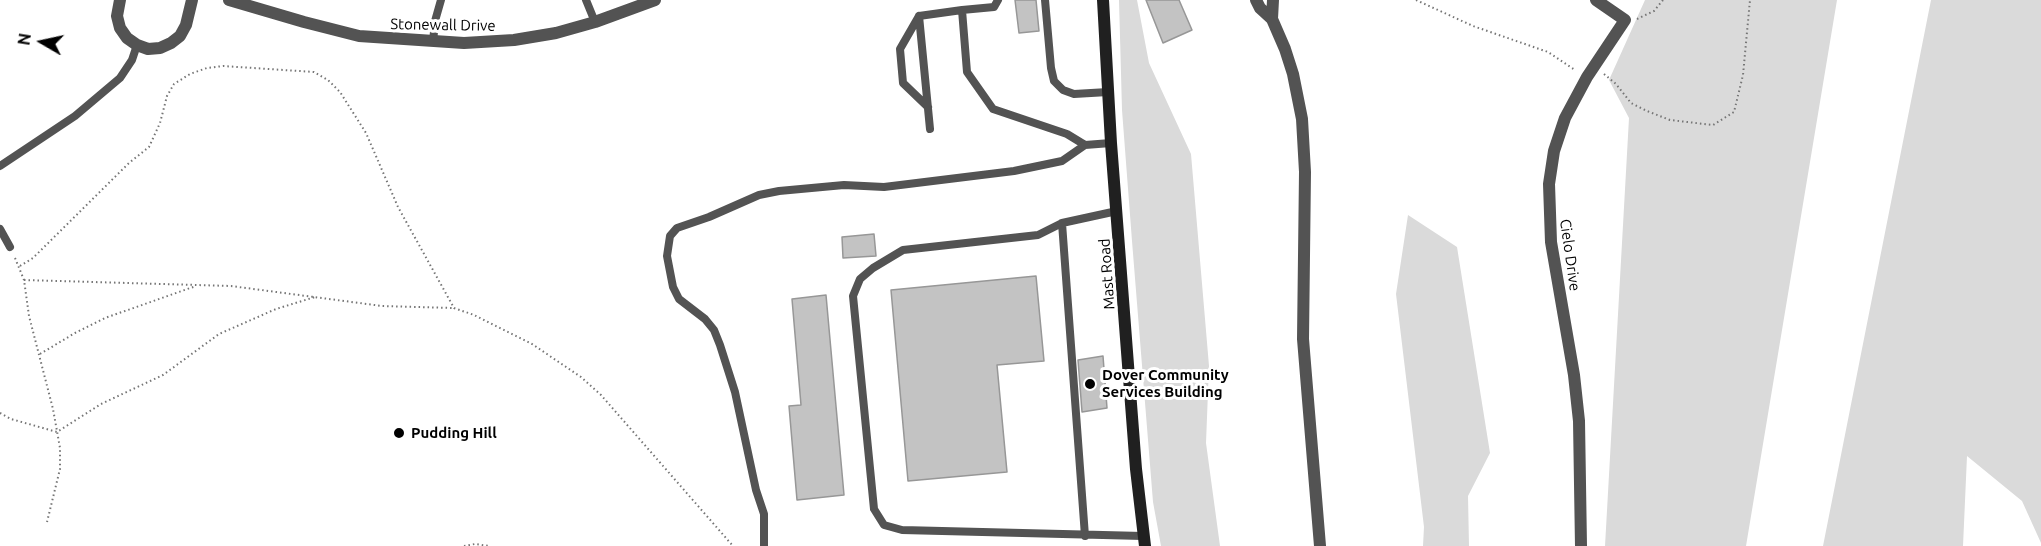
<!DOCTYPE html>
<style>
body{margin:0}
#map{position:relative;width:2041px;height:546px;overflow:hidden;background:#fff;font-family:Ubuntu,sans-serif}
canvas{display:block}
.north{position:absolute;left:12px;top:12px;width:60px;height:60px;-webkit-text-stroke:4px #fff;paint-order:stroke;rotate:279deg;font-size:16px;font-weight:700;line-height:24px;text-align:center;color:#000}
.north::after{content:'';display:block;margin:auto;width:21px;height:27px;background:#000;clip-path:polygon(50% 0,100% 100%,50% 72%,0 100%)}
</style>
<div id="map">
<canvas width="2041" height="546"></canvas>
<div class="north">N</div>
</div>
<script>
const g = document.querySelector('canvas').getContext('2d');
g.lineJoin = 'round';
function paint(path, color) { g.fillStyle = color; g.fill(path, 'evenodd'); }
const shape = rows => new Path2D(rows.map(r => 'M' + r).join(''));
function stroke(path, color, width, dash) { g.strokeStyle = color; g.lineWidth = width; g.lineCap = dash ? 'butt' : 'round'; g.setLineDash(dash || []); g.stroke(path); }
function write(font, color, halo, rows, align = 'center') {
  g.font = font + ' Ubuntu,sans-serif'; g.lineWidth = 6; g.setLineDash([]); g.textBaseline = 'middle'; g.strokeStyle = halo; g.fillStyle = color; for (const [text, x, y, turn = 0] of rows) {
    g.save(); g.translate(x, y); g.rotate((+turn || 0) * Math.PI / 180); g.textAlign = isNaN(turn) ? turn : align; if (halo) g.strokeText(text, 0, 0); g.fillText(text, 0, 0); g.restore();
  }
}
const green = shape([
 [1119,0,1137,0,1149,63,1191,154,1209,366,1206,443,1220,546,1161,546,1153,502,1132,241,1122,110],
 [1645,0,1837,0,1746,546,1605,546,1629,118,1609,80],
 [1931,0,2041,0,2041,543,2022,501,1967,456,1963,546,1823,546],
 [1408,215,1457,247,1490,453,1468,496,1469,546,1423,546,1424,527,1396,294]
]);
const building = shape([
 [1015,0,1036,0,1039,31,1019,33,1015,0],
 [1146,0,1179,0,1192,30,1163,43,1146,0],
 [874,234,876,256,843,258,842,237,874,234],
 [1036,276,1044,361,997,365,1007,472,908,481,891,290,1036,276],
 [826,295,844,495,797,500,789,406,801,405,792,299,826,295],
 [1103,356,1107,408,1082,412,1078,360,1103,356]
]);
const path = shape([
 [1416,0,1473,26,1548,52,1575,70],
 [1637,19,1654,11,1663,0],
 [1604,74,1616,84,1631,103,1647,111,1670,120,1713,125,1734,112,1743,75,1750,0],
 [15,258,24,280,29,316,53,409,60,448,60,469,47,522],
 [20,266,33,258,129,163,149,147,160,123,167,96,174,84,190,74,207,68,223,66,314,72,328,80,340,92,366,133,398,207,454,308,474,315,532,344,581,377,601,395,733,546],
 [24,280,231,286,382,306,454,308],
 [40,354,75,333,105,318,196,286],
 [0,413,11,419,57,432,101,404,163,375,219,334,276,309,315,297],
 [464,546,475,544,489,546]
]);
const lane = shape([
 [586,0,595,22],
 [998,0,994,7,962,10,967,72,993,109,1067,134,1085,145,1111,143],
 [1045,0,1051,68,1054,81,1063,90,1074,94,1108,92],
 [919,16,900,49,903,83,928,107],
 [433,42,435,21,441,0],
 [930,129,919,16,962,10],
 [0,166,75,116,120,78,132,60,137,45],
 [1117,211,1062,223,1038,235,903,250,873,268,860,279,853,296,874,509,884,525,902,530,1143,536],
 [1062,223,1085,536],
 [0,229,10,247],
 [764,546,764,514,756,490,735,392,720,345,714,330,705,319,679,299,673,287,667,256,670,236,677,228,709,217,759,195,779,191,844,185,884,187,1014,171,1062,161,1085,145]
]);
const street = shape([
 [120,0,117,16,120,28,127,38,137,45,148,49,160,48,171,43,180,36,186,25,192,0],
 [229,0,304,22,359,36,464,43,514,40,556,33,595,22,655,0],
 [1256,0,1260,8,1272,19,1285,49,1293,74,1302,119,1305,172,1303,339,1320,546],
 [1272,19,1273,0],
 [1581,546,1579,421,1574,375,1551,242,1549,184,1554,151,1565,118,1587,77,1625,20,1596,0]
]);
const secondary = shape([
 [1103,0,1111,143,1136,469,1145,546]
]);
const markers = [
 [1090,384,6,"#000"],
 [399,433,6,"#000"]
];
const streetNames = [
 ["Stonewall Drive",443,25,1],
 ["Cielo Drive",1570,255,82],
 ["Mast Road",1107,274,-94]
];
const poiNames = [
 ["Dover Community",1102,375],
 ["Services Building",1102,392],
 ["Pudding Hill",411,433]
];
paint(green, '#dadada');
paint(building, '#c3c3c3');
stroke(building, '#979797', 1.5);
stroke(path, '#757575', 2, [1.5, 3]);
stroke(lane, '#535353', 8);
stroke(street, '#535353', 12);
stroke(secondary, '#202020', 12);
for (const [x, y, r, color] of markers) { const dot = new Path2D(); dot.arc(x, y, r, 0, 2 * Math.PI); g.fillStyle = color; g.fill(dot); stroke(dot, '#fff', 2); }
write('15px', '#000', '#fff', streetNames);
write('bold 15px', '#000', '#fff', poiNames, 'left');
</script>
